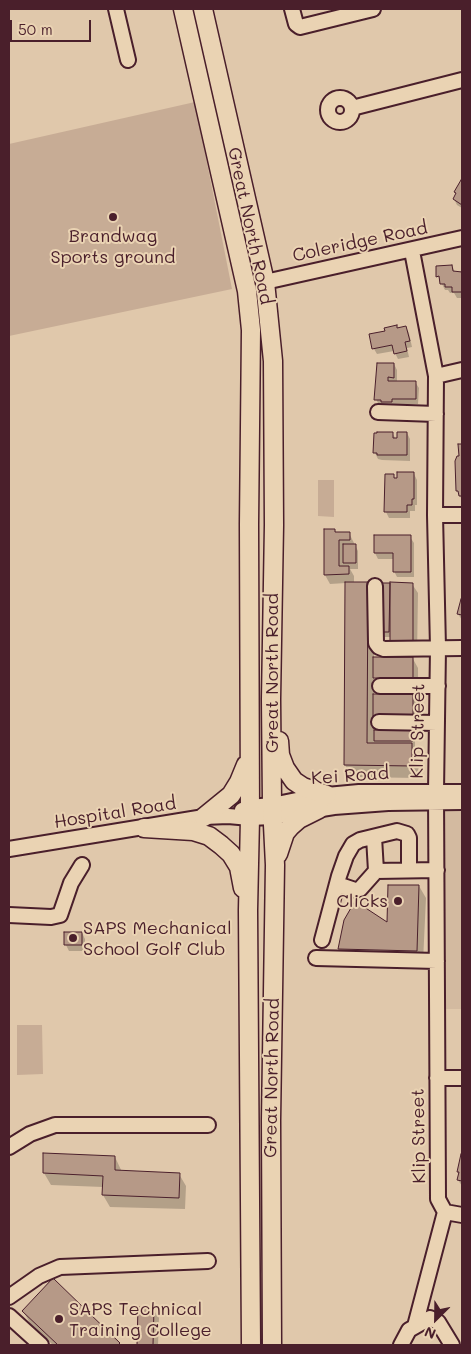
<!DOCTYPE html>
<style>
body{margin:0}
#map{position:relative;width:471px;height:1354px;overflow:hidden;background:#e0c8ab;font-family:Mali,sans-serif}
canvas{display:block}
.frame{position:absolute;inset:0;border:10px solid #4a1f2b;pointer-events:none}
.north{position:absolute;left:411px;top:1294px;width:50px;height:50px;-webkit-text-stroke:4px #ead3b3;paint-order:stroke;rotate:203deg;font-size:14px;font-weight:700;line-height:20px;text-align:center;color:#4a1f2b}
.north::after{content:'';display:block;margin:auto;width:18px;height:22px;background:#4a1f2b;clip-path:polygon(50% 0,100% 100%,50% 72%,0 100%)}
.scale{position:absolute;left:10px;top:20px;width:81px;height:22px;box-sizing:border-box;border:2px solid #4a1f2b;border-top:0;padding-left:6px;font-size:15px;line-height:18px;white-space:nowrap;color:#4a1f2b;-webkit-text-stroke:4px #ead3b3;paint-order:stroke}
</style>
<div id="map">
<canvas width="471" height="1354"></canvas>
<div class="frame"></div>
<div class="north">N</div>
<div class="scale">50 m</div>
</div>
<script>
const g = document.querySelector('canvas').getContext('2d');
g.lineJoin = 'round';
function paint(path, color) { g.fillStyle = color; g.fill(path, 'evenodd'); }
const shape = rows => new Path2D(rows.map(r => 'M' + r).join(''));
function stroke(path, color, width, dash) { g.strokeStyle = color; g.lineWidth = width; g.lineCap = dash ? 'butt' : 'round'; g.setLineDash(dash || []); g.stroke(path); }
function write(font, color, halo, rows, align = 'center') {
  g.font = font + ' Mali,sans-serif'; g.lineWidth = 4; g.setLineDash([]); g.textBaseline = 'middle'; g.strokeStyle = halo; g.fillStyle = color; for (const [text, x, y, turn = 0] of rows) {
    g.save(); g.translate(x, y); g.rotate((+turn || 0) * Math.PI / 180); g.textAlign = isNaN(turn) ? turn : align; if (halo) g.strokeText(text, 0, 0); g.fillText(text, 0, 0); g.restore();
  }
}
const built = shape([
 [443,803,462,803,462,1009,446,1009]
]);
const green = shape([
 [195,102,232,289,9,336,9,144],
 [318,480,334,480,334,517,318,516],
 [17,1025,42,1025,43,1074,17,1075]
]);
const shadow = shape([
 [462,181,462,208,457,205,454,199],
 [452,266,455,272,462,273,462,298,457,298,454,293,450,293,448,290,445,290,438,276],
 [406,327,409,333,412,347,407,348,409,357,398,359,394,351,377,354,374,349,398,329],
 [394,364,397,370,397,382,415,382,419,388,418,404,394,404,394,407,379,405,376,399],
 [392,433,396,439,407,433,410,439,410,461,382,460,378,459,375,453],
 [460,445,462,445,462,500,457,490],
 [414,474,417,480,417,505,415,505,415,511,410,511,410,518,389,518,386,512,393,475,395,479],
 [325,530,335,530,336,533,349,533,358,551,358,569,350,569,354,576,354,583,367,583,374,595,374,658,413,659,418,668,418,688,380,687,374,677,374,695,413,696,418,705,418,725,380,724,374,714,374,731,412,732,415,738,415,747,413,747,419,757,418,778,352,777,345,765,346,583,330,584,325,575],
 [410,537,414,543,414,577,397,577,394,571,394,559,378,559,375,553],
 [389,584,392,589,412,584,418,593,417,656,397,656,391,647,391,637,384,637,380,631],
 [462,600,462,620,458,614],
 [419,886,426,898,423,962,346,961,339,949,389,924],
 [82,933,85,939,85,951,69,951,66,945],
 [44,1154,115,1157,122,1172,179,1174,186,1186,185,1209,110,1207,103,1195,103,1187,51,1185,44,1173],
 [462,1157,462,1186,458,1180,459,1174,458,1172],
 [139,1308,153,1309,159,1318,158,1345,138,1345],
 [23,1311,119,1344,120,1345,53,1345,30,1323]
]);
const building = shape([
 [461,180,462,180,462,205,453,199,456,193,454,192,461,180],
 [452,265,453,271,462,272,462,292,452,292,452,287,445,287,445,284,440,284,439,276,436,277,436,266,452,265],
 [397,325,397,328,406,326,410,341,405,342,407,351,394,354,392,345,372,349,369,334,385,331,384,328,397,325],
 [377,363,394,363,394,378,388,377,388,381,416,381,416,399,392,399,392,402,381,402,381,400,374,400,377,363],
 [377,432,393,432,393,438,397,438,397,432,407,432,407,455,377,455,377,453,373,453,374,433,377,433,377,432],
 [458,444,462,444,462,496,459,496,458,491,456,491,455,461,457,456,459,456,458,444],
 [397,472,414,472,414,499,412,499,412,505,407,505,407,512,384,512,385,474,394,474,394,478,397,478,397,472],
 [324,529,335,529,335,532,350,532,350,540,339,540,339,566,349,566,349,574,324,575,324,529],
 [374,535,411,535,411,572,393,572,393,553,374,553,374,535],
 [343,544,356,544,356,563,343,563,343,544],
 [345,582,368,582,367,743,412,743,412,766,344,765,345,582],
 [390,582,413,583,413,647,390,647,390,582],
 [380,583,390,583,389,632,379,632,380,583],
 [461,599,462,599,462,615,457,614,461,599],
 [373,657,413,657,413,679,373,678,373,657],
 [373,694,413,694,413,716,373,716,373,694],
 [374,730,413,730,413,741,374,741,374,730],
 [388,885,419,885,417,951,338,949,344,920,355,901,387,922,388,885],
 [64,932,82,932,82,945,64,945,64,932],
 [43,1153,115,1156,115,1170,180,1173,179,1198,102,1195,103,1176,43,1173,43,1153],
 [461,1154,462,1154,462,1181,457,1180,459,1172,457,1172,461,1154],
 [53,1278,120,1343,118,1345,58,1345,22,1311,53,1278],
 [138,1307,154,1308,153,1345,137,1345,138,1307]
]);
const minor = shape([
 [116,9,128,60],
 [292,9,296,24,300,27,373,9],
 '328 110a12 12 0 1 1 24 0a12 12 0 1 1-24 0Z',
 [352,108,462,80],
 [412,251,436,376,435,515,438,648,436,792,438,1199,445,1212],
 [265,282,462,238],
 [436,376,462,370],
 [378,412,436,414],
 [435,515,462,515],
 [375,586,376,643,379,647,384,649,462,648],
 [380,686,438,686],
 [379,722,437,723],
 [242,810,250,807,272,805,316,796,359,792,462,792],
 [374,837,376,871],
 [9,849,204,817,228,816,250,818,272,817,334,807,388,803,462,802],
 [337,884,355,890,360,889,376,871,437,870],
 [9,915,51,917,60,915,71,883,82,865],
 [322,940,339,876,346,856,353,844,360,840,397,831,407,834,409,838,409,870],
 [316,958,437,961],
 [437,1078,462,1078],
 [9,1147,30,1134,55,1125,208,1125],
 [445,1212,462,1215],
 [9,1297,39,1276,60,1267,208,1261],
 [9,1316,41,1345],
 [415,1326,445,1212],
 [401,1345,409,1330,430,1318,438,1322,452,1345]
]);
const major = shape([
 [183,9,247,291,251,330,249,524,250,818,248,910,251,1345],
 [203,9,265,282,273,361,274,525,271,699,272,805,275,865,271,1120,272,1345],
 [279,741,280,755,285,768,294,781,303,787,327,795],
 [204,817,231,795,239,782,246,765],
 [144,828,193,831,209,836,221,845,231,854,239,867,243,888],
 [278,854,285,833,291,826,299,819,319,809]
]);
const markers = [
 [113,217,5,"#4a1f2b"],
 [398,901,5,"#4a1f2b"],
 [73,938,5,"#4a1f2b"],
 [59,1319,5,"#4a1f2b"]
];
const streetNames = [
 ["Great North Road",250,226,78],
 ["Coleridge Road",360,242,-12],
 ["Great North Road",272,673,-90],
 ["Klip Street",418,731,-89],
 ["Kei Road",350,776,-4],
 ["Hospital Road",115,813,-9],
 ["Great North Road",272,1078,-89],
 ["Klip Street",419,1136,-91]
];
const poiNames = [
 ["Brandwag",113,236,"center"],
 ["Sports ground",113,257,"center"],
 ["Clicks",388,901,"right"],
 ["SAPS Mechanical",83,928],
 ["School Golf Club",83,949],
 ["SAPS Technical",69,1309],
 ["Training College",69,1330]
];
paint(built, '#d3baa0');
paint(green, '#c7ac95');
paint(shadow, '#0003');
paint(building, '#b69987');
stroke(building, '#4a1f2b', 1);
stroke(minor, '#4a1f2b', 18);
stroke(major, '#4a1f2b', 21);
stroke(minor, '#ead3b3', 14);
stroke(major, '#ead3b3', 18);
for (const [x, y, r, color] of markers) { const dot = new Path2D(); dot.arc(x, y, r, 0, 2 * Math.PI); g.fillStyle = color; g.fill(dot); stroke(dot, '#ead3b3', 2); }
write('18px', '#4a1f2b', '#ead3b3', streetNames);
write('18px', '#4a1f2b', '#ead3b3', poiNames, 'left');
</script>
